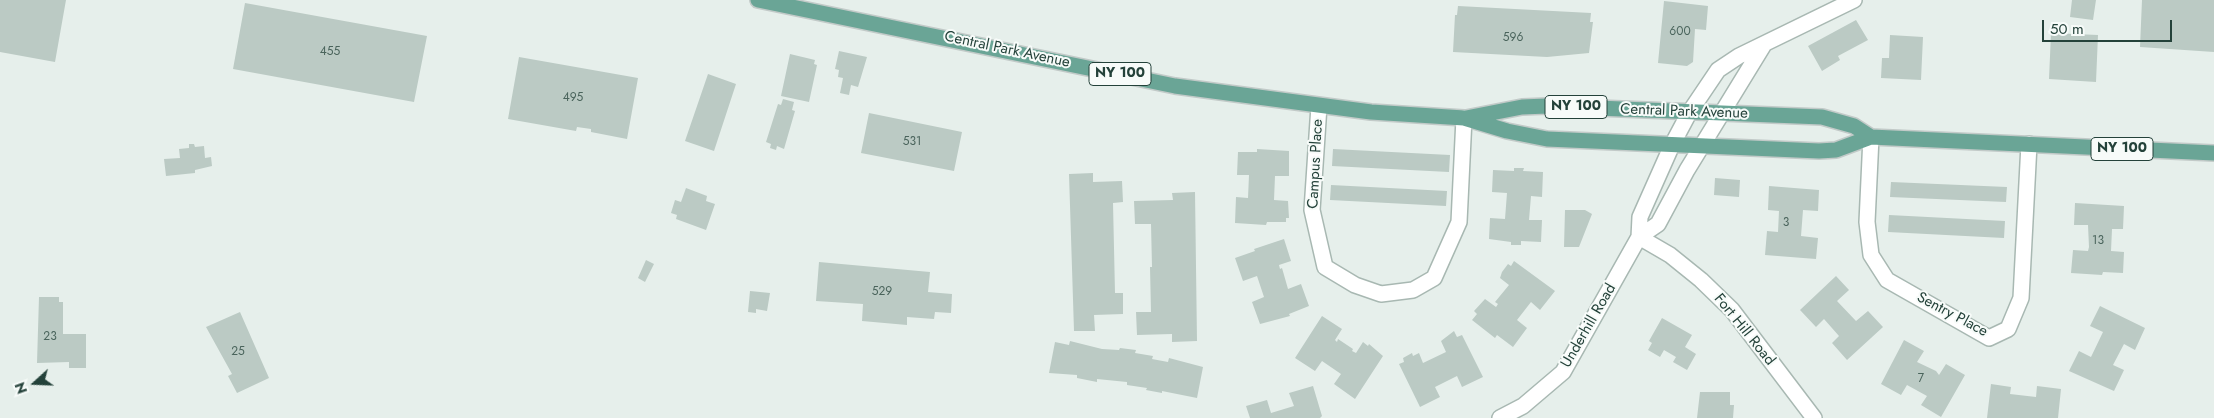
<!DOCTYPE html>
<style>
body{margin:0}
#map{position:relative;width:2214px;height:418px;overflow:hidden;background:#e6efeb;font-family:Jost,sans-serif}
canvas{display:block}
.north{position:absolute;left:10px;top:358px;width:50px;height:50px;-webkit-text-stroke:4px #f7fbf9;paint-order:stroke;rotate:250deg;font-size:14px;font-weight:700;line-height:20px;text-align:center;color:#24423a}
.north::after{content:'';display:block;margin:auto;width:18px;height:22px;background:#24423a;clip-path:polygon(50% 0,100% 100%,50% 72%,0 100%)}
.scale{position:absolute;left:2042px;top:20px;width:130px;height:22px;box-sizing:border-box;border:2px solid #24423a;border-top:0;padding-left:6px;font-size:15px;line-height:18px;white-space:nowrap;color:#24423a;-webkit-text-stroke:4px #f7fbf9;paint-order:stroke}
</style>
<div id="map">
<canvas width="2214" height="418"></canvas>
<div class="north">N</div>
<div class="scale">50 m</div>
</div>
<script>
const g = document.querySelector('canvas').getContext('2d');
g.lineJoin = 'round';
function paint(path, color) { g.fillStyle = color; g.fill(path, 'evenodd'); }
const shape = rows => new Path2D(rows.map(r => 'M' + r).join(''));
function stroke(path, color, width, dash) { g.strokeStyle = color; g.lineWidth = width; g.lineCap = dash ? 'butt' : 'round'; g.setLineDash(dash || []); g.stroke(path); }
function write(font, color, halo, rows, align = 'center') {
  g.font = font + ' Jost,sans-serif'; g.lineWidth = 4; g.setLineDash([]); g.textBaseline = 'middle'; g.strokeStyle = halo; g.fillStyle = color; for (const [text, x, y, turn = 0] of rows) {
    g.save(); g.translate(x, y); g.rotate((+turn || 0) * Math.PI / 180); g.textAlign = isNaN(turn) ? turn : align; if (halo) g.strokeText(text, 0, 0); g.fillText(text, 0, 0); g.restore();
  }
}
const building = shape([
 [0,0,66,0,55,62,0,52],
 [2072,0,2096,0,2093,20,2070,17],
 [2142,0,2214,0,2214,52,2140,47],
 [1664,1,1708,6,1706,30,1695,29,1693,62,1687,66,1658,63],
 [245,3,427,36,414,102,233,69],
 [1458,6,1591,13,1590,22,1593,22,1589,53,1547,57,1453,52,1455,15,1457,15],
 [1856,20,1868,40,1838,56,1840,60,1822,71,1808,46],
 [2051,33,2098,35,2096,82,2049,79],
 [1890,35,1923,37,1921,80,1881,78,1882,58,1889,58],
 [839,51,867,57,858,87,851,85,849,95,840,93,843,78,838,77,839,70,835,69],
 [790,54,815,60,814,64,817,65,809,102,781,96],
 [519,57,638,78,627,139,591,132,591,129,577,127,576,131,508,119],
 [708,74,736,84,714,151,685,141],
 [783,99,794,102,792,110,795,111,784,149,777,146,776,150,770,148,771,144,766,142,778,104,781,105],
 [869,113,962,132,954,171,861,153],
 [189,144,194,144,195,147,204,146,205,158,211,157,212,166,195,170,195,173,166,176,164,159,180,158,179,149,189,148],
 [1257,149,1289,151,1289,176,1275,176,1274,200,1288,201,1289,218,1286,218,1286,222,1267,222,1266,225,1235,223,1236,197,1248,198,1249,175,1237,175,1238,152,1257,152],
 [1333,149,1450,155,1449,172,1332,166],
 [1514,168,1524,168,1523,171,1543,172,1542,197,1531,196,1529,220,1542,220,1541,242,1521,241,1521,245,1511,245,1511,242,1489,239,1490,218,1505,219,1507,193,1492,192,1493,170,1514,171],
 [1093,173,1093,182,1122,181,1123,202,1113,203,1115,293,1123,293,1123,314,1094,315,1095,331,1074,331,1069,174],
 [1715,178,1740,180,1739,197,1714,195],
 [1891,182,2007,187,2006,202,1890,197],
 [1331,185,1447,191,1446,206,1330,200],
 [1769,186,1819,190,1818,211,1803,210,1801,236,1818,238,1816,259,1765,255,1767,231,1778,232,1779,211,1768,210],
 [686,188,707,196,706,201,715,204,706,230,676,219,677,215,671,213,675,200,681,202],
 [1195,192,1197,341,1172,342,1172,334,1137,335,1136,312,1151,312,1150,267,1152,267,1151,224,1135,224,1134,201,1173,200,1172,193],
 [2075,203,2124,206,2123,229,2112,229,2111,251,2124,252,2123,273,2103,272,2102,275,2071,273,2073,250,2088,251,2089,247,2088,225,2074,225],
 [1565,210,1585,210,1592,214,1579,247,1564,247],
 [1889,215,2005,221,2004,238,1888,232],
 [1284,239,1291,261,1279,265,1280,269,1282,268,1288,289,1301,284,1309,306,1289,314,1290,316,1260,324,1252,302,1264,297,1257,276,1243,281,1235,258,1255,251,1254,249],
 [646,260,654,264,645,282,638,278],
 [1514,261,1555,291,1540,310,1531,302,1517,320,1527,328,1513,347,1497,335,1495,338,1472,320,1477,314,1474,311,1485,299,1496,307,1498,304,1495,302,1509,285,1500,278,1502,272,1508,264,1511,266],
 [819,262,930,272,928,292,952,294,951,313,935,312,934,319,907,317,907,325,862,321,863,304,816,301],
 [1836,276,1849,290,1837,301,1856,321,1868,311,1883,327,1847,360,1832,343,1839,336,1824,319,1816,327,1800,310],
 [750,291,770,293,767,311,756,309,756,313,748,312],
 [39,297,59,297,59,302,63,302,63,334,86,334,86,368,69,368,69,362,37,363],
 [2100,306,2145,328,2135,350,2124,344,2113,365,2124,370,2114,391,2069,371,2079,351,2091,357,2103,332,2090,326],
 [240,312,269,378,237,393,228,376,232,374,206,327],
 [1322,316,1342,329,1335,340,1337,342,1338,339,1353,349,1352,351,1356,353,1363,342,1368,346,1369,344,1383,356,1355,399,1334,384,1341,374,1322,361,1315,371,1295,358],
 [1662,318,1692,335,1685,347,1696,354,1687,370,1673,362,1676,357,1664,350,1660,357,1648,350,1652,343,1649,341],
 [1454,331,1457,337,1462,335,1483,377,1462,387,1457,376,1435,387,1440,397,1420,407,1399,364,1404,362,1403,358,1412,353,1413,356,1419,353,1423,363,1446,352,1441,341],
 [1904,340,1924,351,1917,362,1936,371,1939,375,1946,364,1965,375,1941,417,1921,405,1927,396,1907,385,1901,395,1881,384],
 [1070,341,1102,349,1119,350,1120,348,1136,350,1135,353,1153,356,1152,359,1168,362,1169,358,1203,367,1197,398,1162,391,1162,393,1146,390,1147,388,1127,385,1127,382,1097,379,1097,382,1077,378,1077,375,1049,373,1055,342,1069,345],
 [1991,384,2011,387,2010,394,2036,397,2037,386,2061,389,2058,418,1987,418],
 [1313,386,1322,416,1320,418,1250,418,1246,406,1267,400,1271,413,1294,406,1289,393],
 [1700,392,1730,392,1730,405,1734,405,1733,418,1697,418]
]);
const minor = shape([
 [1319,106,1312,210,1325,267,1355,285,1381,294,1413,290,1434,278,1459,222,1464,118],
 [1871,137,1867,222,1871,255,1887,280,1989,338,2008,329,2021,298,2029,144],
 [1639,237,1640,217,1672,145,1689,113,1718,70,1739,56,1854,0],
 [1639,237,1670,255,1701,280,1732,310,1814,418],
 [1500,418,1523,406,1563,372,1639,237,1658,224,1687,170,1763,46]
]);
const major = shape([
 [758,0,1175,86,1371,112,1464,118,1507,131,1547,139,1819,151,1836,150,1871,137,2214,153],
 [1466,118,1522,107,1547,106,1822,117,1854,126,1871,137]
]);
const numberNames = [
 ["600",1680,32],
 ["596",1513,38],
 ["455",330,52],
 ["495",573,98],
 ["531",912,142],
 ["3",1786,223],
 ["13",2098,241],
 ["529",882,292],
 ["23",50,337],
 ["25",238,352],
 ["7",1921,379]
];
const shields = [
 [1120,74,62],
 [1576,107,62],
 [2122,149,62]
];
const shieldNames = [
 ["NY 100",1120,74],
 ["NY 100",1576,107],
 ["NY 100",2122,149]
];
const streetNames = [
 ["Central Park Avenue",1007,50,12],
 ["Central Park Avenue",1684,112,2],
 ["Campus Place",1316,164,-87],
 ["Sentry Place",1952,315,28],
 ["Underhill Road",1589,326,-60],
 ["Fort Hill Road",1744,330,51]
];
paint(building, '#bbcac4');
stroke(minor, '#a8b8b2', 18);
stroke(major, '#c2cac8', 18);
stroke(minor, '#fff', 15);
stroke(major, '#6aa596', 15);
write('12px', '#4a645c', null, numberNames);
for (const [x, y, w] of shields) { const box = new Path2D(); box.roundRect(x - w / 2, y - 11.5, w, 23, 4); g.fillStyle = '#f7fbf9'; g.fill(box); stroke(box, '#24423a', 1); }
write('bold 14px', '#24423a', null, shieldNames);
write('15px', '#24423a', '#f7fbf9', streetNames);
</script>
